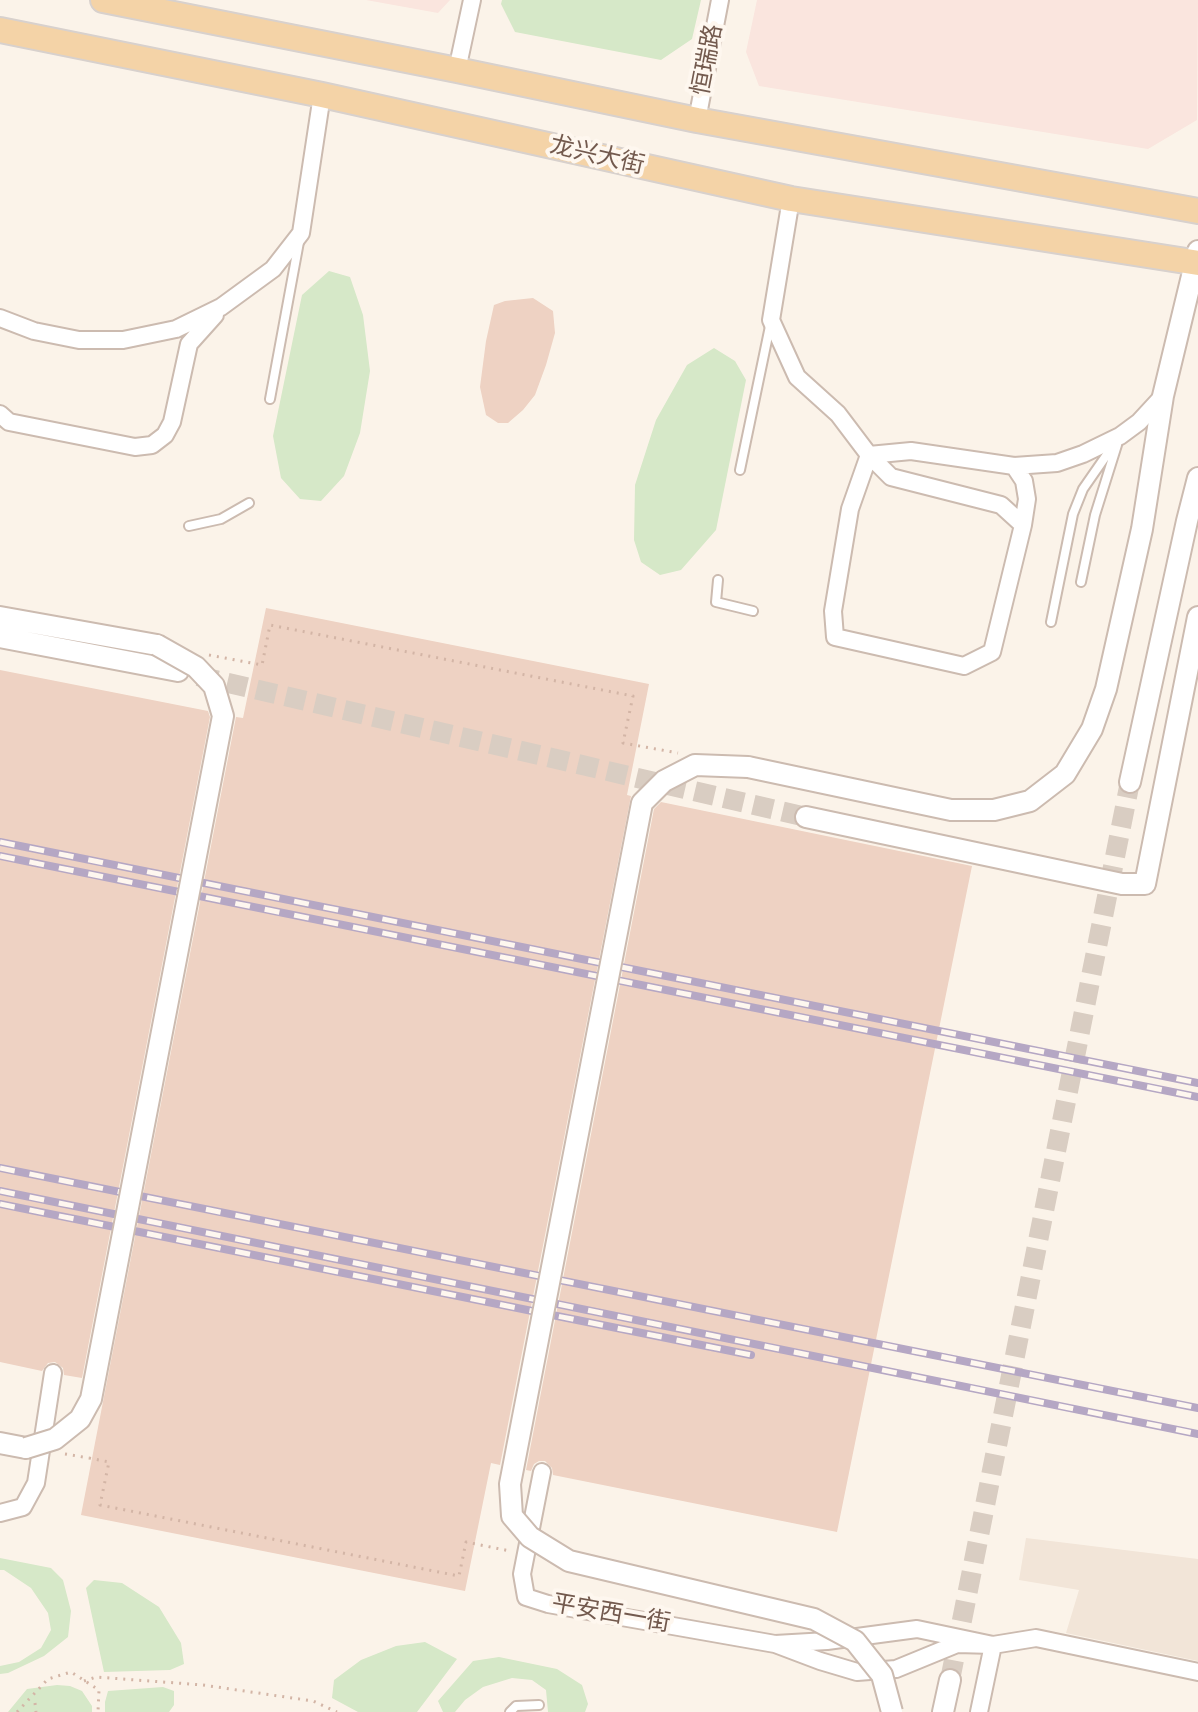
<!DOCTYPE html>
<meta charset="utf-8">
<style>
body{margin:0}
canvas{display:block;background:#fbf3e9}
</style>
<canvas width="1198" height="1712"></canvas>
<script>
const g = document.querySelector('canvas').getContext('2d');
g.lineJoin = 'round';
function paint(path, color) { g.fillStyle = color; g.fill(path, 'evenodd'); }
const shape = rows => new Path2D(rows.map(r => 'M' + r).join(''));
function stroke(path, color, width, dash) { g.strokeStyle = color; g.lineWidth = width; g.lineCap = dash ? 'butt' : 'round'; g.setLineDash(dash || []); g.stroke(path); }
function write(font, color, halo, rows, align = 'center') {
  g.font = font + ' "Space Grotesk","Noto Sans SC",sans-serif'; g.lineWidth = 8; g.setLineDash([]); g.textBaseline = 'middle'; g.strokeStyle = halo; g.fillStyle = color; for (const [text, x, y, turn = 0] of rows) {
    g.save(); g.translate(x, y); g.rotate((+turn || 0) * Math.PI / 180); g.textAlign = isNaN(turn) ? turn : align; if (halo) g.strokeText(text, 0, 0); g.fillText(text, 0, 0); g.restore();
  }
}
const residential = shape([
 [1026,1538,1198,1559,1198,1661,1066,1633,1079,1590,1019,1580]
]);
const commercial = shape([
 [366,0,450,0,438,13],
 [757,0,1198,0,1197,120,1148,149,759,86,746,52]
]);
const green = shape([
 [502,0,701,0,692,39,661,60,515,32,501,4],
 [329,271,350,277,363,315,370,371,360,433,344,476,321,501,300,499,281,478,273,436,302,295],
 [714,348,735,361,746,380,716,530,681,570,660,575,641,562,634,540,635,485,656,420,687,365],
 [0,1558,51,1568,63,1580,71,1611,68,1637,44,1656,8,1673,0,1674,0,1666,19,1662,41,1648,51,1630,48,1613,31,1588,4,1570,0,1570],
 [94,1580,122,1583,159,1607,181,1643,184,1664,170,1670,104,1672,86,1588],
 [425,1642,457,1659,417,1712,358,1712,332,1698,334,1680,361,1660,396,1646],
 [499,1657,557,1669,582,1685,588,1704,585,1712,548,1712,546,1690,532,1680,512,1678,483,1687,465,1700,455,1712,443,1712,438,1701,473,1661],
 [57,1685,70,1686,82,1691,92,1706,92,1712,8,1712,27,1689],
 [163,1687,174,1691,174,1705,169,1712,105,1712,105,1702,108,1691]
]);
const building = shape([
 [533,298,553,311,555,333,546,365,535,395,523,410,508,423,498,423,486,415,480,387,486,341,494,305,505,301],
 [266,608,649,684,627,795,631,796,500,1465,491,1463,465,1591,81,1515,236,717,243,718],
 [0,670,208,711,210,717,82,1378,64,1375,63,1368,55,1362,48,1363,42,1371,0,1362],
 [661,802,972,866,837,1532,553,1475,552,1468,545,1461,539,1461,534,1464,531,1471,526,1470,654,809]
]);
const tertiaryTunnel = shape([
 [198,676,806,817],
 [950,1680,1130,782]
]);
const path = shape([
 [209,655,262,665,270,625,633,696,623,743,678,753],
 [89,1458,109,1462,100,1505,459,1576,466,1542,510,1551],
 [84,1681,96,1677,203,1685,313,1701,337,1712],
 [35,1703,36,1712],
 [17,1712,48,1679,71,1672,99,1690,98,1712]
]);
const service = shape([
 [270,399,299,242],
 [740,470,770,326],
 [189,526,221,519,249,503],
 [718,580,716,602,753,611],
 [1081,582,1095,515,1117,445],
 [1051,622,1073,514,1083,489,1117,440],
 [510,1712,516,1706,539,1705]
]);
const minor = shape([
 [457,70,472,0],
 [697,120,720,0],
 [791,199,771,320,797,377,838,414,869,455,911,451,1014,466,1057,463,1083,454,1120,436,1139,422,1163,396],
 [0,318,34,331,79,340,123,340,176,329,221,307,273,269,301,233,322,95],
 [0,414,9,422,135,447,152,445,165,435,172,422,189,344,215,315],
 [1014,466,1024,481,1027,499,1023,525,992,652,964,666,835,637,833,611,850,509,869,455,891,477,1001,505,1023,525],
 [542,1472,522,1574,526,1597,548,1604,775,1644,820,1661,857,1672,896,1669,957,1644,993,1645,917,1629,827,1641,775,1644],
 [0,1513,23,1507,36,1483,53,1373],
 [979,1712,993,1645,1036,1638,1198,1672]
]);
const tertiary = shape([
 [0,617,157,645],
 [0,637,178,671],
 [748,767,951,810,994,810,1030,801,1065,774,1092,729,1106,689,1142,529,1163,396,1198,251],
 [1130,782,1187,521,1198,478],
 [806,817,1122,884,1145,884,1198,617],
 [0,1443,26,1448],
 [943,1712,950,1680]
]);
const primary = shape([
 [103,0,457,70,697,120,1198,211],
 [0,30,322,95,791,199,1198,263]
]);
const rail = shape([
 [0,842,1198,1083],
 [0,856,1198,1097],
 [0,1168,1198,1408],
 [0,1191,1198,1434],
 [0,1204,751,1355]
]);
const pathBridge = shape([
 [65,1454,89,1458]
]);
const tertiaryBridge = shape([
 [748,767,695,765,664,781,642,803,510,1484,512,1516,530,1537,569,1561,814,1619,855,1641,882,1675,892,1712],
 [26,1448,55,1439,80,1419,91,1399,223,716,214,686,196,667,157,645]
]);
const streetNames = [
 ["恒瑞路",708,60,-79],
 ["龙兴大街",597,156,13],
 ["平安西一街",611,1614,10]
];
paint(residential, '#f2e5d8');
paint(commercial, '#fae5de');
paint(green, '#d6e8c8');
paint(building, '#eed2c3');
stroke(tertiaryTunnel, '#d9cdc2', 20, [20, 10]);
stroke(service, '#ccbbb0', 12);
stroke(minor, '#ccbbb0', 20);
stroke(tertiary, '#ccbbb0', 24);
stroke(primary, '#d8d1cd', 28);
stroke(path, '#d3b5a6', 3, [2, 6]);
stroke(service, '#fff', 8);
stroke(minor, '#fff', 16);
stroke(tertiary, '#fff', 20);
stroke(primary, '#f4d3a7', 24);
stroke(rail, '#b5a7c4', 8);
stroke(rail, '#fef7ef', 5, [15]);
stroke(tertiaryBridge, '#ccbbb0', 24, []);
stroke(pathBridge, '#d3b5a6', 3, [2, 6]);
stroke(tertiaryBridge, '#fff', 20);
write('24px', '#735a4e', '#fef7ef', streetNames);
</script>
